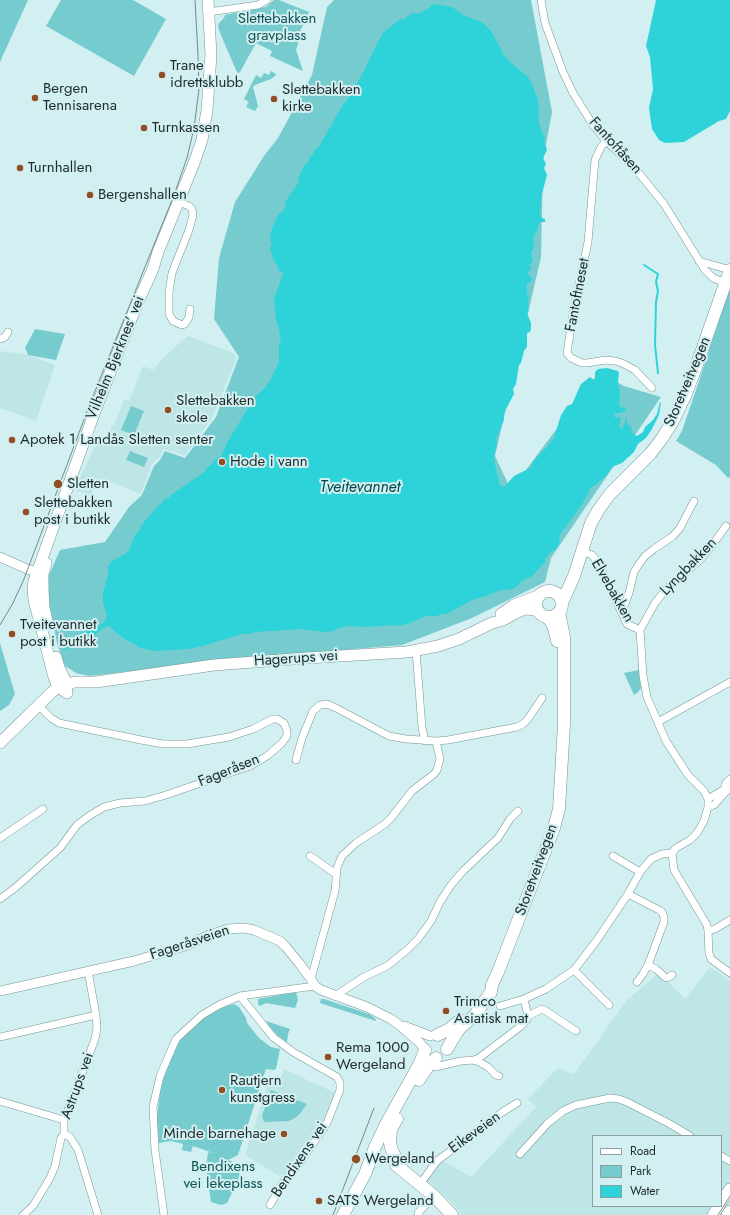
<!DOCTYPE html>
<meta charset="utf-8">
<style>
body{margin:0}
#map{position:relative;width:730px;height:1215px;overflow:hidden;background:#d2f0f1;font-family:Jost,sans-serif}
canvas{display:block}
.legend{position:absolute;left:592px;top:1135px;width:130px;height:72px;box-sizing:border-box;background:#d2f0f1;border:1px solid #8aa1a2;margin:0;padding:5px 7px;list-style:none;font-size:12px;color:#1f2a2b}
.legend li{display:flex;align-items:center;gap:8px;height:20px}
.legend b{width:20px;border:1px solid #8aa1a2}
</style>
<div id="map">
<canvas width="730" height="1215"></canvas>
<ul class="legend">
<li><b style="height:5px;background:#fff"></b>Road</li>
<li><b style="height:11px;background:#76cbce"></b>Park</li>
<li><b style="height:11px;background:#2ed3da"></b>Water</li>
</ul>
</div>
<script>
const g = document.querySelector('canvas').getContext('2d');
g.lineJoin = 'round';
function paint(path, color) { g.fillStyle = color; g.fill(path, 'evenodd'); }
const shape = rows => new Path2D(rows.map(r => 'M' + r).join(''));
function stroke(path, color, width, dash) { g.strokeStyle = color; g.lineWidth = width; g.lineCap = dash ? 'butt' : 'round'; g.setLineDash(dash || []); g.stroke(path); }
function write(font, color, halo, rows, align = 'center') {
  g.font = font + ' Jost,sans-serif'; g.lineWidth = 4; g.setLineDash([]); g.textBaseline = 'middle'; g.strokeStyle = halo; g.fillStyle = color; for (const [text, x, y, turn = 0] of rows) {
    g.save(); g.translate(x, y); g.rotate((+turn || 0) * Math.PI / 180); g.textAlign = isNaN(turn) ? turn : align; if (halo) g.strokeText(text, 0, 0); g.fillText(text, 0, 0); g.restore();
  }
}
const built = shape([
 [188,336,234,353,237,358,212,418,185,456,164,449,159,458,152,464,141,494,101,478,90,495,74,490,100,435,107,437,112,425,114,426,124,399,129,401,143,366,153,370,168,353],
 [2,351,28,355,55,365,36,421,0,408,0,354],
 [710,967,730,981,730,1215,462,1215,454,1205,425,1179,440,1159,471,1177,536,1107,528,1099,558,1068,574,1074,627,1000,659,973,685,999],
 [593,1136,721,1136,721,1206,593,1206],
 [284,1069,335,1093,329,1116,283,1178,249,1158,246,1153,269,1081,278,1083]
]);
const green = shape([
 [0,0,28,0,0,62],
 [61,0,133,0,166,19,134,76,46,26],
 [274,0,279,0,309,12,297,38,298,44,296,50,303,71,270,56,272,51,256,43,240,72,238,73,236,70,220,33,218,26,219,23,224,18,225,15,266,7],
 [334,0,531,0,552,112,543,160,541,257,495,456,511,490,599,372,624,386,661,397,551,558,545,582,472,618,402,645,235,659,89,676,76,673,65,666,57,643,49,602,49,575,60,550,105,542,129,507,142,495,154,466,160,460,165,451,185,458,216,417,239,357,214,319,219,258,235,202,264,156,278,138,312,75,327,7],
 [271,71,276,74,275,76,271,79,255,85,253,87,258,106,255,111,246,107,249,102,244,99,256,75,261,78,264,73,269,75],
 [730,287,730,477,728,478,716,465,676,441,682,431,696,390],
 [35,329,65,334,56,360,28,355,25,348],
 [131,406,144,411,134,435,121,430],
 [130,451,148,458,144,467,126,460],
 [0,643,15,694,9,705,0,711],
 [639,670,641,688,638,692,634,695,624,673],
 [296,992,298,1000,295,1008,266,1003,260,1006,258,1004,258,999],
 [321,999,324,999,369,1014,375,1018,376,1021,320,1003],
 [234,1004,239,1007,246,1018,247,1023,259,1038,271,1047,280,1049,276,1069,273,1070,266,1069,238,1155,228,1160,238,1164,240,1171,238,1181,227,1203,221,1205,211,1202,206,1167,208,1152,213,1153,193,1146,191,1152,182,1150,183,1144,171,1141,159,1143,157,1121,158,1108,161,1087,170,1059,175,1048,186,1032,202,1018,221,1008],
 [266,1021,290,1029,288,1034,287,1042,277,1035,269,1026],
 [271,1090,307,1104,298,1116,289,1121,264,1122,262,1116]
]);
const water = shape([
 [656,0,730,0,730,111,726,119,719,121,684,142,665,143,659,140,652,129,649,108,653,89,650,57,646,46],
 [436,4,452,7,463,15,482,22,491,31,504,55,510,62,528,77,531,82,536,95,538,99,539,124,545,138,544,140,547,150,543,158,546,164,544,168,547,175,542,194,540,214,542,218,545,219,545,222,539,222,538,229,533,237,534,248,532,250,531,253,533,260,530,265,531,270,527,272,527,273,532,278,531,282,527,284,527,294,529,297,528,301,529,310,527,313,531,323,531,329,530,332,527,333,527,347,524,351,521,363,519,365,516,384,513,389,514,394,504,413,504,420,496,439,497,443,494,456,495,464,497,475,499,478,499,485,504,487,514,476,532,467,533,461,548,446,554,438,561,415,567,406,572,404,581,384,590,377,594,380,595,378,595,372,598,369,607,368,618,371,619,373,618,382,620,396,619,405,620,407,625,408,627,410,621,413,617,413,615,414,614,416,616,418,620,417,621,418,619,426,620,428,622,428,625,423,625,419,626,418,627,424,631,427,632,433,637,436,643,432,645,427,653,420,657,414,660,402,661,403,659,415,652,429,646,438,638,444,634,452,622,463,612,467,607,475,590,489,583,503,559,536,560,543,556,549,552,551,545,559,545,562,535,573,531,577,523,580,516,587,512,589,498,591,486,596,472,600,447,614,441,614,437,616,426,616,410,623,398,626,393,625,367,627,348,626,339,628,334,631,324,632,302,629,255,632,249,634,242,634,203,646,188,649,156,651,140,648,134,644,126,640,114,631,109,626,103,628,95,635,84,638,74,643,66,650,63,645,82,633,102,624,105,621,107,617,103,602,103,593,108,575,108,567,111,562,125,554,130,548,134,537,139,531,140,528,143,523,160,504,161,504,164,500,170,497,171,495,203,473,216,459,221,456,228,441,255,397,265,388,271,379,275,369,277,369,277,365,279,364,279,343,281,342,279,329,276,320,274,299,283,274,282,272,279,271,278,267,272,257,273,254,271,253,270,247,272,244,270,238,272,228,278,215,285,208,286,201,298,183,299,176,304,166,309,161,309,158,313,154,314,150,318,148,344,103,346,102,363,73,377,44,383,33,400,19,404,20,406,17,413,13,418,14,429,8,432,5]
]);
const stream = shape([
 [644,265,658,274,656,282,658,291,656,302,655,345,658,373]
]);
const minor = shape([
 [541,0,545,23,563,72,573,93,593,125,606,141,633,166,664,204,705,270,713,278,726,283],
 [209,12,258,5,267,0],
 [606,141,601,147,595,160,588,242,573,314,567,353,571,358,582,363,587,363,606,360,615,361,622,363,635,370,652,388],
 [178,202,189,206,192,209,193,215,189,230,172,273,169,292,169,314,173,321,182,325,185,324,189,317,190,309],
 [699,261,730,270],
 [0,339,5,337,8,332],
 [587,553,592,555,597,561,601,569,627,624,640,630,643,676,647,697,666,741,688,775,704,791,708,799,708,807,704,821,697,833,690,840,676,848,672,853,673,862,674,870,707,925,708,931,709,953,711,959,730,973],
 [622,612,629,593,634,572,639,564,645,556,654,549,673,536,680,528,694,501],
 [640,630,655,603,667,588,699,561,713,544,726,526],
 [416,650,422,728,425,741],
 [658,722,730,682],
 [296,760,302,738,311,716,313,711,320,705,327,704,336,708,389,736,406,739,436,741,448,740,517,727,523,724,528,719,542,698],
 [726,792,725,789,725,785,727,782,730,779],
 [708,799,725,789],
 [708,807,714,805,730,787],
 [0,838,43,809],
 [310,856,336,874],
 [613,856,640,872],
 [628,894,659,910,662,912,664,917,664,922,648,965,643,974,637,982],
 [0,899,15,888,60,848,77,825,89,816,104,807,120,803,145,801,166,795,250,766,267,756,282,743,287,736,287,731,284,723,277,719,273,719,253,729,229,737,187,744,163,744,141,740,59,723,51,718,39,706],
 [708,931,715,929,730,920],
 [648,965,656,969,666,978,669,977,672,975],
 [574,970,609,1005],
 [311,979,335,891,337,868,342,856,356,843,385,824,391,818,412,791,434,774,437,770,440,759,436,741],
 [240,996,273,1037,293,1052,337,1077,340,1083,340,1090,327,1123,297,1167,284,1181,270,1205],
 [335,996,364,977,387,966,407,950,418,939,431,921,440,902,451,885,463,871,498,838,510,819,518,811],
 [524,999,528,1016],
 [500,1006,524,999,546,989,574,970,597,940,628,894,640,872,651,859,662,854,672,853],
 [0,1037,96,1015],
 [472,1060,479,1062,488,1067,496,1075,499,1076],
 [435,1067,461,1061,474,1060,479,1058,521,1026,526,1021,528,1016,542,1009,546,1011,576,1031],
 [0,1101,64,1120],
 [64,1134,70,1137,78,1150,98,1215],
 [520,1154,548,1123,563,1111,576,1105,610,1098,619,1099,627,1102,670,1124,690,1136],
 [721,1156,730,1161],
 [420,1184,437,1161,477,1131,504,1111,517,1103],
 [23,1215,33,1206,50,1178,55,1166,61,1138,64,1134,64,1120,95,1039,97,1028,96,1015,88,971],
 [164,1215,155,1150,153,1107,160,1076,176,1039,202,1015,219,1005,240,996,315,986],
 [419,1215,418,1213,434,1196]
]);
const tertiary = shape([
 [0,557,27,569,43,574],
 [0,991,134,961,188,945,209,935,228,929,244,928,254,930,280,941,286,947,299,963,311,979,315,986,321,990,367,1007,391,1019,398,1024,419,1042,424,1048],
 [404,1026,430,1036]
]);
const secondary = shape([
 [46,563,43,574,43,588,44,608,47,621],
 [501,614,514,605,538,596],
 [56,657,59,668,67,684,67,689],
 [67,693,58,687,54,677,34,600,33,588,34,581,95,411,137,304,153,269,158,252,194,163,202,140,207,110,211,55,208,0],
 [0,743,53,691,58,687,67,684,75,682,96,682,214,665,306,658,407,652,438,646,459,639,492,623,503,620,518,612,525,609,537,610],
 [721,1202,730,1189],
 [713,1215,719,1206],
 [727,1215,730,1211]
]);
const primary = shape([
 '536 604a13 13 0 1 1 26 0a13 13 0 1 1-26 0Z',
 [562,603,574,576,591,523,599,509,610,494,651,453,663,437,674,419,685,396,695,370,730,270],
 [546,617,550,620,554,628,557,641],
 [437,1035,448,1030,460,1020],
 [447,1049,454,1037,460,1028,475,1015,491,992,492,985,498,972,554,828,559,809,564,724,564,637,559,612],
 [419,1080,429,1065,436,1058],
 [397,1119,391,1129,390,1143,392,1151,402,1169],
 [396,1165,434,1196,452,1215],
 [343,1215,365,1174,375,1147,385,1126,420,1063,425,1050]
]);
const tram = shape([
 [0,625,13,603,24,579,91,401,174,195,187,158,194,128,199,89,198,55,195,0],
 [333,1215,374,1108],
 [718,1215,730,1196]
]);
const markers = [
 [162,75,4,"#924d22"],
 [35,98,4,"#924d22"],
 [274,99,4,"#924d22"],
 [144,128,4,"#924d22"],
 [20,168,4,"#924d22"],
 [90,195,4,"#924d22"],
 [168,410,4,"#924d22"],
 [12,440,4,"#924d22"],
 [222,462,4,"#924d22"],
 [58,484,5,"#924d22"],
 [26,512,4,"#924d22"],
 [12,634,4,"#924d22"],
 [446,1011,4,"#924d22"],
 [328,1057,4,"#924d22"],
 [222,1090,4,"#924d22"],
 [284,1134,4,"#924d22"],
 [356,1159,5,"#924d22"],
 [319,1201,4,"#924d22"]
];
const parkNames = [
 ["Slettebakken",277,19],
 ["gravplass",277,36],
 ["Bendixens",223,1167],
 ["vei lekeplass",223,1184]
];
const poiNames = [
 ["Trane",170,66],
 ["idrettsklubb",170,83],
 ["Bergen",43,89],
 ["Tennisarena",43,106],
 ["Slettebakken",282,90],
 ["kirke",282,107],
 ["Turnkassen",152,128],
 ["Turnhallen",28,168],
 ["Bergenshallen",98,195],
 ["Slettebakken",176,401],
 ["skole",176,418],
 ["Apotek 1 Landås Sletten senter",20,440],
 ["Hode i vann",230,462],
 ["Sletten",67,484],
 ["Slettebakken",34,503],
 ["post i butikk",34,520],
 ["Tveitevannet",20,625],
 ["post i butikk",20,642],
 ["Trimco",454,1002],
 ["Asiatisk mat",454,1019],
 ["Rema 1000",336,1048],
 ["Wergeland",336,1065],
 ["Rautjern",230,1081],
 ["kunstgress",230,1098],
 ["Minde barnehage",276,1134,"right"],
 ["Wergeland",365,1159],
 ["SATS Wergeland",327,1201]
];
const streetNames = [
 ["Fantoftåsen",615,146,48],
 ["Fantoftneset",578,295,-79],
 ["Vilhelm Bjerknes' vei",116,358,-68],
 ["Storetveitvegen",688,382,-67],
 ["Lyngbakken",689,567,-46],
 ["Elvebakken",612,591,60],
 ["Hagerups vei",296,659,-4],
 ["Fageråsen",229,771,-22],
 ["Storetveitvegen",537,870,-70],
 ["Fageråsveien",190,943,-18],
 ["Astrups vei",78,1086,-70],
 ["Eikeveien",475,1133,-36],
 ["Bendixens vei",300,1160,-56]
];
const waterNames = [
 ["Tveitevannet",360,488]
];
paint(built, '#bee6e7');
paint(green, '#76cbce');
paint(water, '#2ed3da');
stroke(stream, '#2ed3da', 2);
stroke(minor, '#779495', 8);
stroke(tertiary, '#779495', 10);
stroke(secondary, '#779495', 12);
stroke(primary, '#779495', 13);
stroke(minor, '#fff', 7);
stroke(tertiary, '#fff', 9);
stroke(secondary, '#fff', 11);
stroke(primary, '#fff', 12);
stroke(tram, '#768a8b', 1);
for (const [x, y, r, color] of markers) { const dot = new Path2D(); dot.arc(x, y, r, 0, 2 * Math.PI); g.fillStyle = color; g.fill(dot); stroke(dot, '#d2f0f1', 1.5); }
write('15px', '#115356', '#d2f0f1', parkNames);
write('15px', '#1f2a2b', '#d2f0f1', poiNames, 'left');
write('15px', '#1f2a2b', '#d2f0f1', streetNames);
write('italic 16px', '#024a4d', '#d2f0f1', waterNames);
</script>
